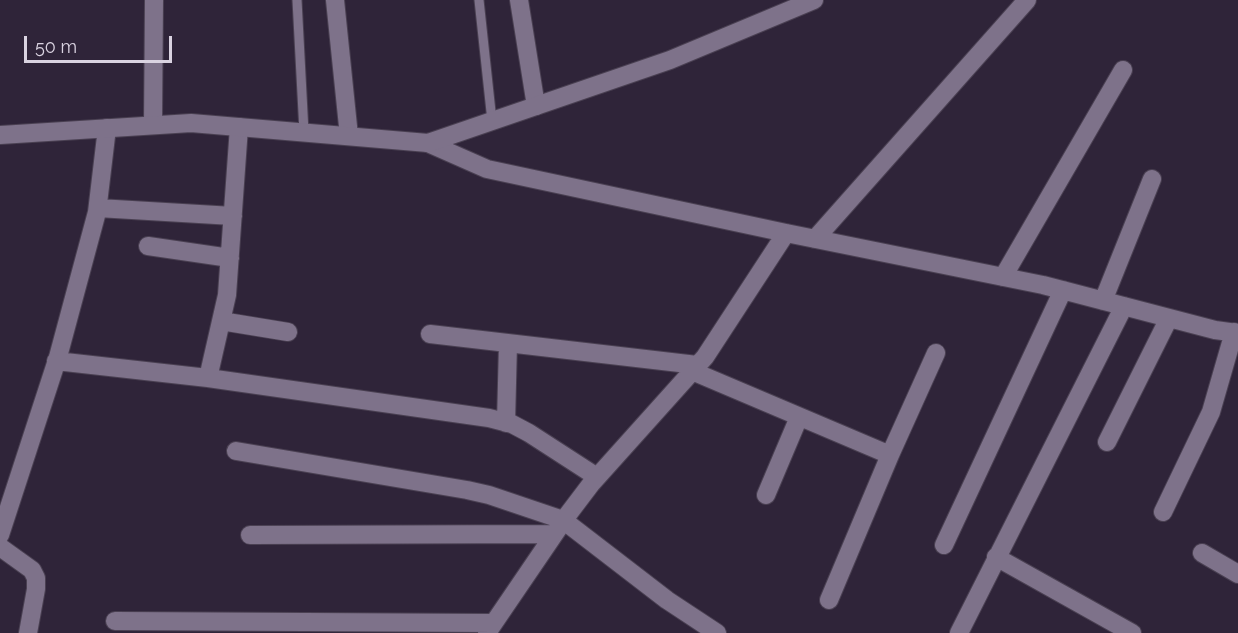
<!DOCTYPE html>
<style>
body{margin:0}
#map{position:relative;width:1238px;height:633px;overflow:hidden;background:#2f2439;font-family:Raleway,sans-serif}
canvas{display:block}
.scale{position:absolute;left:24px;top:36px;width:148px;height:27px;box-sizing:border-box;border:3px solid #dad3e1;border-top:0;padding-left:8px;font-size:18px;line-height:21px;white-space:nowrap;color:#dad3e1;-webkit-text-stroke:4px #2f2439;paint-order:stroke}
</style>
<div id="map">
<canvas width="1238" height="633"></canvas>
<div class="scale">50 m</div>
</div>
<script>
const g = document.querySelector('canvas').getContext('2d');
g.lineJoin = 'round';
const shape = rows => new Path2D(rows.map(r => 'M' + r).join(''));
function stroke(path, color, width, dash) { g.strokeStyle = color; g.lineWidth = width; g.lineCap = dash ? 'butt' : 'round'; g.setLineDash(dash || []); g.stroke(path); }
const service = shape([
 [297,0,304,132],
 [479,0,492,121]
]);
const minor = shape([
 [335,0,349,136],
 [519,0,536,106],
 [153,125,154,0],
 [428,143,487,169,786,233,1043,285,1215,330,1238,333],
 [98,208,233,216],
 [815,239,1027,0],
 [148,246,230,258],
 [1003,277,1123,70],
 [1103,301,1152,179],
 [221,321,288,332],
 [430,334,697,365],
 [56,361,208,378,489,418,512,424,529,433,597,477],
 [692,371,890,455],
 [208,378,227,295,239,127],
 [506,423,508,343],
 [1107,442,1169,318],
 [236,451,467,490,489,495,563,520,667,600,717,633],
 [766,495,799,417],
 [1163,512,1211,412,1234,332],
 [0,535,58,357,97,212,107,128],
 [250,535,554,534],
 [944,545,1063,290],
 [0,547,32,570,36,578,36,589,28,633],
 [1202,553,1238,574],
 [996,557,1132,633],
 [829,600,890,455,936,353],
 [115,621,494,623],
 [487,633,566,517,591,484,705,357,786,233],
 [959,633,1124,306]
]);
const tertiary = shape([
 [0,135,191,123,428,143,670,60,814,0]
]);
stroke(service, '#4a4052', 11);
stroke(minor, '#4a4052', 20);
stroke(tertiary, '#4a4052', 20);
stroke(service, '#7e728a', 9);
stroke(minor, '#7e728a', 18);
stroke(tertiary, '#7e728a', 18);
</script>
